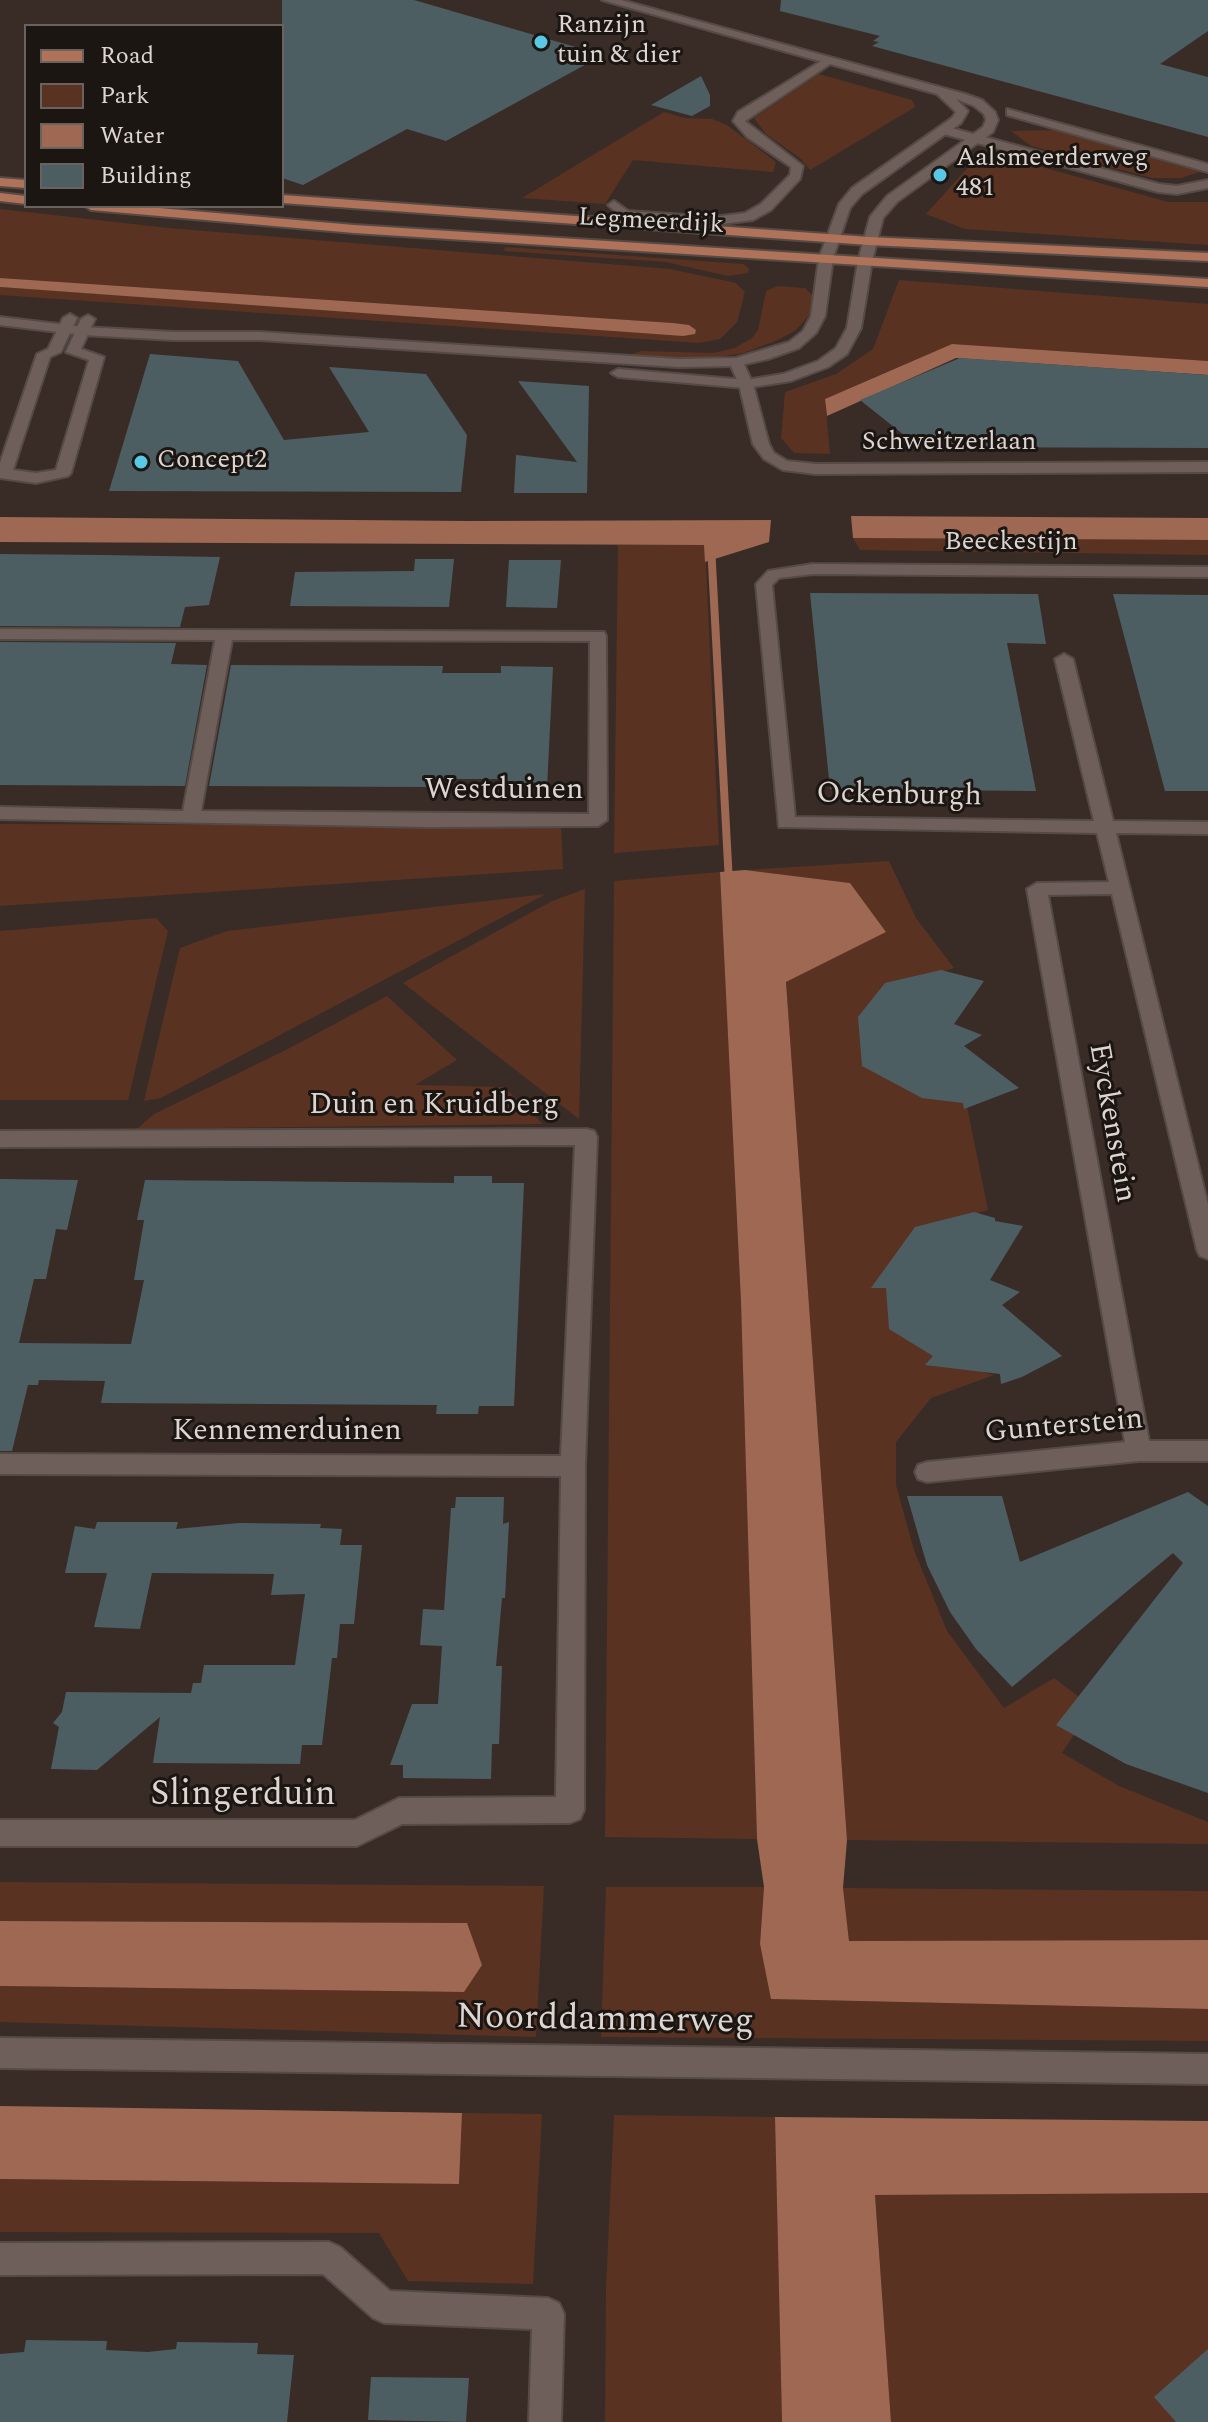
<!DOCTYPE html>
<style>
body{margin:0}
#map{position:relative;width:1208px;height:2422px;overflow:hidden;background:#392c27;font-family:Spectral,serif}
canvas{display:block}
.legend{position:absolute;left:24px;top:24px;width:260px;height:184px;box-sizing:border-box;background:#1c1613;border:2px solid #69625f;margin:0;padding:10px 14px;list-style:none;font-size:24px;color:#ddd5d1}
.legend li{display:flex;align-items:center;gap:16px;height:40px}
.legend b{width:40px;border:2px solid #69625f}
</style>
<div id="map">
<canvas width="1208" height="2422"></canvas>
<ul class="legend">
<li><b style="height:10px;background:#b07259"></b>Road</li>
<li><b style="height:22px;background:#5a3222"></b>Park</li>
<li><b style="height:22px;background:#9f6852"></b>Water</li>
<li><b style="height:22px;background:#4d5e63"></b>Building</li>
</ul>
</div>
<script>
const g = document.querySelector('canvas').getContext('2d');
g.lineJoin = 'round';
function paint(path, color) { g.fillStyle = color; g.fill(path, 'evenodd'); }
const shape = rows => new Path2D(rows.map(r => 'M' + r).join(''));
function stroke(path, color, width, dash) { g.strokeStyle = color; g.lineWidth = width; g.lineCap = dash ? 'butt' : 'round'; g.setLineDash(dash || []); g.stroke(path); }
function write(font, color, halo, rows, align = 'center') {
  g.font = font + ' Spectral,serif'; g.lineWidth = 6; g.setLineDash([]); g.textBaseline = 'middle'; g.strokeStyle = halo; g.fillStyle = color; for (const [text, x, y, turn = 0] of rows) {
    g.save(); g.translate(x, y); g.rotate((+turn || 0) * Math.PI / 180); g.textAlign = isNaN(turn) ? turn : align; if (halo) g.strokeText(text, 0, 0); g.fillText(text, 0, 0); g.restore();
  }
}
const green = shape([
 [819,74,912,100,915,107,810,170,801,159,766,134,754,118],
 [664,112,685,118,712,119,727,125,776,162,773,172,633,160,605,204,522,198],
 [1055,130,1200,172,1181,178,1152,178,1031,146,1011,131],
 [997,161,1031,164,1168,202,1208,202,1208,245,965,229,926,214,971,164],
 [0,209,168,228,670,269,736,283,745,292,737,322,720,339,699,343,0,295,0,287,695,334,673,323,0,278],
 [505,247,743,264,749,268,748,273,728,276,666,262,504,251],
 [899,280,1208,304,1208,361,952,344,825,399,830,454,794,453,781,438,785,392,836,374,873,349],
 [778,286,805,288,814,297,813,311,796,330,778,340,744,353,699,360,630,355,641,351,713,353,735,348,752,338,758,330,766,291],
 [853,538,1208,540,1208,555,860,550],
 [618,545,705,545,719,845,614,853],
 [0,824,561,826,563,869,0,906],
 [889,861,916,918,954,968,881,992,962,1082,988,1210,931,1226,930,1340,983,1372,994,1375,931,1398,896,1442,896,1485,914,1550,947,1631,1004,1708,1054,1678,1092,1707,1062,1753,1119,1786,1208,1822,1208,1844,847,1840,786,982,886,932,850,883,745,870],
 [720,872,741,1302,757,1839,605,1837,614,881],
 [585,889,579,1119,403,983,552,901],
 [546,894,161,1098,144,1101,180,948,227,931],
 [156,918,168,931,128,1100,0,1100,0,931],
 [387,996,457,1060,415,1085,504,1087,543,1124,137,1129,154,1114,286,1050],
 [0,1882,544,1886,536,2037,0,2022,0,1986,463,1992,467,1923,0,1921],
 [606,1887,764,1887,760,1944,772,1999,1208,2009,1208,2041,601,2037],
 [843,1888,1208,1891,1208,1940,849,1941],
 [462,2113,542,2114,533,2284,408,2281,379,2233,0,2232,0,2179,459,2184],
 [614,2115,775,2117,782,2422,605,2422,606,2287],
 [1208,2193,1208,2422,891,2422,875,2195]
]);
const water = shape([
 [0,278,673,323,689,325,696,330,695,334,683,336,0,287],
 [952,344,1208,361,1208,375,956,358,827,416,825,399],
 [851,516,1208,518,1208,540,853,538],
 [0,517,469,521,771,520,769,542,705,562,704,545,0,542],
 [745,870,850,883,886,932,786,982,847,1840,843,1888,849,1941,1208,1940,1208,2009,771,1999,760,1944,764,1887,757,1839,741,1302,720,872],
 [0,1921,467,1923,482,1965,464,1992,0,1986],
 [0,2106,462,2113,459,2184,0,2179],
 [775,2117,1208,2121,1208,2193,875,2195,891,2422,782,2422]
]);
const stream = shape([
 [711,545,729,883]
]);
const building = shape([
 [282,0,414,0,603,55,446,141,407,129,303,185,282,178],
 [781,0,1208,0,1208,31,1160,64,1208,77,1208,137,872,46,879,42,873,41,880,36,780,11],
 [701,76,710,95,710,106,692,116,651,105],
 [150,354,238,361,284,440,369,432,329,367,426,374,467,435,461,492,109,491],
 [960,358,1208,375,1208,448,919,447,860,400],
 [518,381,589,386,587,493,514,493,516,455,577,462],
 [0,554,102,555,220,557,209,605,185,607,180,627,0,626],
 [415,559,454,559,449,607,290,606,295,572,414,571],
 [509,560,561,560,557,608,506,607],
 [810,593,1038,594,1046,644,1007,643,1036,791,830,789],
 [1113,594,1208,595,1208,791,1165,791],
 [0,642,176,643,171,664,207,665,185,786,0,785],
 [231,665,443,666,442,673,501,673,501,666,553,667,547,788,505,787,506,779,432,779,431,787,209,786],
 [941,970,984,981,954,1024,982,1035,964,1046,1019,1088,964,1109,963,1103,922,1098,862,1066,858,1017,885,983],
 [454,1176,492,1176,492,1183,524,1183,514,1406,479,1406,478,1414,436,1414,437,1405,101,1403,105,1381,39,1380,38,1385,28,1385,12,1451,0,1451,0,1179,78,1180,67,1230,56,1229,46,1279,34,1279,19,1343,131,1344,144,1280,134,1280,144,1220,137,1220,145,1180,454,1183],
 [974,1212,995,1218,995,1221,1023,1226,990,1280,1020,1292,1002,1305,1062,1356,1022,1377,1001,1384,1000,1374,925,1365,933,1356,889,1329,886,1288,871,1288,915,1227],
 [1188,1492,1208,1506,1208,1793,1126,1764,1056,1725,1183,1563,1173,1553,1012,1687,976,1649,950,1612,927,1565,907,1496,1002,1496,1020,1562],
 [456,1497,504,1497,503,1524,509,1522,505,1598,502,1598,496,1666,502,1666,499,1744,492,1744,491,1779,403,1778,403,1765,390,1765,412,1704,438,1704,442,1646,420,1645,423,1609,444,1610,451,1508,455,1508],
 [97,1522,178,1522,176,1529,239,1523,321,1524,320,1528,342,1529,340,1545,362,1545,354,1624,340,1624,337,1658,332,1658,322,1745,302,1745,300,1764,153,1763,160,1717,97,1770,51,1769,59,1727,53,1723,62,1712,66,1692,191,1693,193,1683,201,1683,204,1665,295,1665,305,1594,271,1595,274,1574,152,1573,140,1629,94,1627,107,1573,65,1573,75,1526,95,1529],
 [26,2340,107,2341,106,2350,148,2352,176,2349,177,2342,258,2343,257,2354,294,2355,287,2422,0,2422,0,2354,24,2352],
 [1208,2349,1208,2422,1176,2422,1154,2397],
 [371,2377,469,2378,466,2422,368,2420]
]);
const minor = shape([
 [823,60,833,62,745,121,803,166,800,179,771,210,753,220,714,225,624,219,608,205,614,201,628,211,714,217,745,213,761,204,790,175,791,167,747,137,733,121,738,112,823,60],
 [1007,109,1208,164,1208,172,1007,115,1007,109],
 [944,126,1159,184,1177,186,1208,180,1208,188,1177,194,1158,192,940,133,938,130,944,126],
 [70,314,77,318,61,352,50,357,13,470,36,473,56,470,89,360,66,352,81,319,88,315,95,319,81,349,104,357,71,473,68,476,36,483,0,478,0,463,37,354,48,349,63,318,70,314],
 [736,358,743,362,753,384,769,444,774,453,787,461,816,464,1208,462,1208,472,816,474,783,470,764,459,753,444,739,384,729,362,736,358],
 [813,564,1208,567,1208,577,813,574,779,578,772,585,795,817,1094,821,1055,659,1064,654,1073,659,1113,821,1208,822,1208,834,1116,833,1208,1205,1208,1259,1200,1256,1197,1250,1112,894,1048,895,1149,1441,1208,1441,1208,1461,1139,1461,927,1482,918,1479,915,1472,918,1465,927,1462,1125,1442,1027,889,1037,883,1109,882,1097,833,779,827,756,584,768,571,813,564],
 [0,629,604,632,606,636,607,820,598,826,430,827,0,819,0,807,183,811,215,640,0,639,0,629],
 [232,640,590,641,589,814,201,811,232,640],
 [586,1129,594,1131,597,1137,585,1466,584,1810,580,1819,570,1823,402,1824,357,1846,0,1846,0,1820,355,1820,399,1798,556,1797,561,1476,0,1474,0,1454,561,1456,575,1145,0,1147,0,1131,586,1129],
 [329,2242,340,2247,390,2291,548,2298,559,2303,564,2314,561,2422,529,2422,532,2329,384,2323,373,2318,323,2274,0,2275,0,2243,329,2242]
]);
const tertiary = shape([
 [602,0,621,0,965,94,982,100,995,112,998,120,993,132,897,202,883,218,872,261,861,328,847,354,828,367,791,381,746,388,618,377,611,373,618,369,746,380,783,374,818,361,836,348,847,328,858,261,870,217,887,196,983,127,986,120,984,114,974,106,956,99,968,111,961,123,862,194,850,208,833,258,825,316,816,333,799,348,768,359,736,366,678,367,259,340,174,340,83,335,0,325,0,317,83,327,174,332,259,332,678,359,736,358,789,342,803,331,811,316,819,258,839,204,852,188,952,118,956,112,937,94,602,0],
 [0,2038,1208,2054,1208,2084,0,2068,0,2038]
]);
const primary = shape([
 [0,178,26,180,26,188,0,186,0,178],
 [0,193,26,196,26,204,0,201,0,193],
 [282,195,869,237,1208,253,1208,261,869,245,282,203,282,195],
 [85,206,136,206,354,225,1208,279,1208,287,354,233,91,210,85,206]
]);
const markers = [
 [541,42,8,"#59c8e5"],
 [940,175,8,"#59c8e5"],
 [141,462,8,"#59c8e5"]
];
const farPoinames = [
 ["Ranzijn",557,27],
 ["tuin & dier",557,57],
 ["Aalsmeerderweg",956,160],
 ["481",956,190],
 ["Concept2",157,462]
];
const farStreetnames = [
 ["Legmeerdijk",651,223,3],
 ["Schweitzerlaan",949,444],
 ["Beeckestijn",1011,544]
];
const streetNames = [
 ["Westduinen",504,792],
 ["Ockenburgh",899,797,1],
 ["Duin en Kruidberg",434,1107],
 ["Eyckenstein",1110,1123,80],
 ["Gunterstein",1064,1428,-5],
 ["Kennemerduinen",287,1433]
];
const nearStreetnames = [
 ["Slingerduin",243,1797],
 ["Noorddammerweg",605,2022,1]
];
paint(green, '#5a3222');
paint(water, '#9f6852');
stroke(stream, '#9f6852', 8);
paint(building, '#4d5e63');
stroke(minor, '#554a45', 4);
stroke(tertiary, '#554a45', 4);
stroke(primary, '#554a45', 4);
paint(minor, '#6f5f5a');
paint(tertiary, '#6f5f5a');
paint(primary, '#b07259');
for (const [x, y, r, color] of markers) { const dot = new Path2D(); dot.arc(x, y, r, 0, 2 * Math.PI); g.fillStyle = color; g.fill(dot); stroke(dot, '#1c1613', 3); }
write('26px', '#ddd5d1', '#1c1613', farPoinames, 'left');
write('26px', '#ddd5d1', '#1c1613', farStreetnames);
write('30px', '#ddd5d1', '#1c1613', streetNames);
write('36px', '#ddd5d1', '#1c1613', nearStreetnames);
</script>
